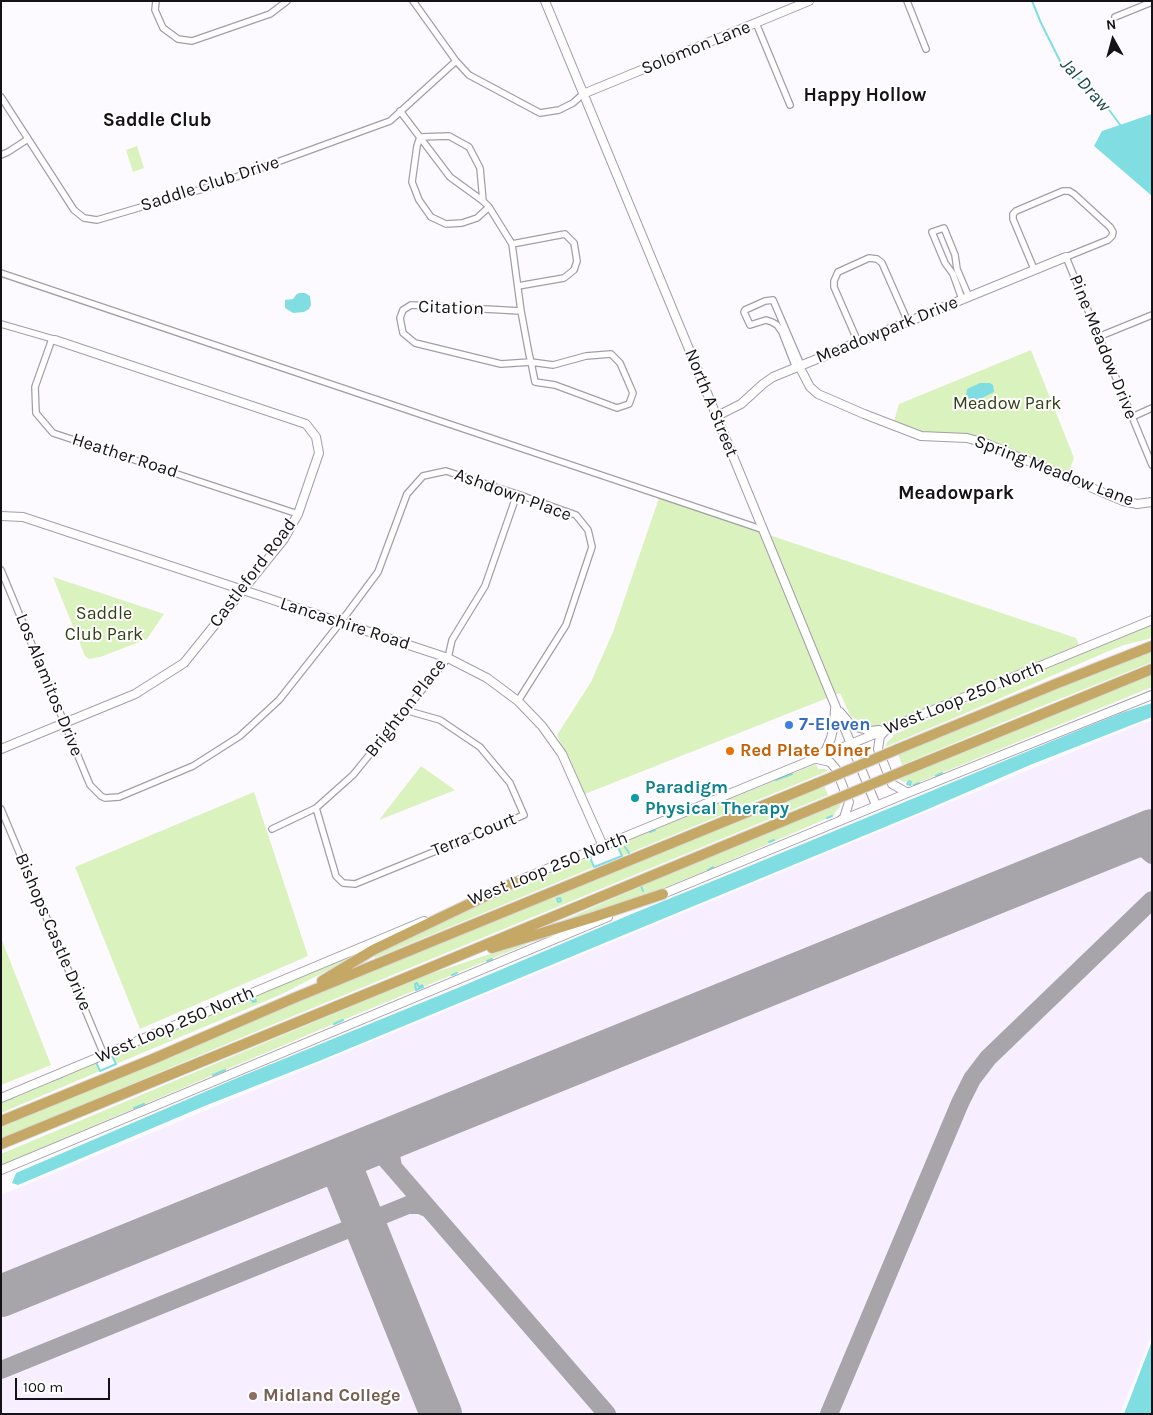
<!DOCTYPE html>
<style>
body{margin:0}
#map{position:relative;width:1153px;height:1415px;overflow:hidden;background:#fcfaff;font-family:Karla,sans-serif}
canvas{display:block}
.frame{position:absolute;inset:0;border:2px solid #141217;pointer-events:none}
.north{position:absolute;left:1088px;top:15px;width:50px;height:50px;-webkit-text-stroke:4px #fff;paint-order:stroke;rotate:353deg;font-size:14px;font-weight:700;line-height:20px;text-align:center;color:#141217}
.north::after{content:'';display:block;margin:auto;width:18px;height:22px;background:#141217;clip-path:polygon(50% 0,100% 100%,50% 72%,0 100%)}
.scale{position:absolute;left:15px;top:1378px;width:95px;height:22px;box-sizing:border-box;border:2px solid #141217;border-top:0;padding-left:6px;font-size:15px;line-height:18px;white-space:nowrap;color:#141217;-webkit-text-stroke:4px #fff;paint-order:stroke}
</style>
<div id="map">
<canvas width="1153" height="1415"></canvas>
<div class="frame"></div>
<div class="north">N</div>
<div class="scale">100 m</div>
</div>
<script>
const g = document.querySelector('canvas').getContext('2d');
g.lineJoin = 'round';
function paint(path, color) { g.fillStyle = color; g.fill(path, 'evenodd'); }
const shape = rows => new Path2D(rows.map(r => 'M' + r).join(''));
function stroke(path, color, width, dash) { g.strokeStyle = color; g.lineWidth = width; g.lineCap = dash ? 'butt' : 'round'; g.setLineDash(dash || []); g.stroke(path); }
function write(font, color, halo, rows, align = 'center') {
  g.font = font + ' Karla,sans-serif'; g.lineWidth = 4; g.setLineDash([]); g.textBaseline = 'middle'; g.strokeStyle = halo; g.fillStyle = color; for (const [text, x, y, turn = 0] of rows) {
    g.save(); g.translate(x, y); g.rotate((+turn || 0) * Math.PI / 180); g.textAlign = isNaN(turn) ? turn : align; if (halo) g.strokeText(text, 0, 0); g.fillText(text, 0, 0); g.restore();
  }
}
const built = shape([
 [1152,721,1152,1334,1120,1414,1,1414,1,1195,1140,724]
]);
const green = shape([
 [137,146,144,168,133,172,126,150],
 [1031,350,1074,458,1067,477,972,436,922,436,894,421,899,404],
 [659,498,1076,638,1079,645,881,726,870,726,863,725,856,720,850,715,840,693,585,794,557,735,591,682,613,632],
 [53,577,164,614,147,639,100,657,89,659,85,656],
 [1152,625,1152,638,1124,645,1104,653,992,702,885,747,887,742,893,737,893,735,1005,686],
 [1152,650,1152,662,1035,709,902,765,898,754],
 [1152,674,1152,687,910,786,908,781,903,782,898,778],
 [816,764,818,769,825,769,828,771,622,856,617,845],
 [421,766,455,790,379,820],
 [824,785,828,795,262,1029,1,1139,1,1127,373,970],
 [254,792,308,956,140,1029,75,867],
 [841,802,840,807,834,813,835,815,708,870,634,900,563,923,562,921,655,880],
 [590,857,594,867,375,958,373,954,483,901],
 [1,938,51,1065,1,1085],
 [526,942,526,945,503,954,343,1020,1,1165,1,1154,421,977],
 [362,950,363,952,280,995,116,1064,112,1056],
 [96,1062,100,1071,1,1113,1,1102]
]);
const water = shape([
 [1152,114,1152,196,1094,146,1102,131],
 [299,293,305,293,310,296,311,305,309,309,304,312,293,313,285,308,285,300,293,299,296,295],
 [980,383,990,383,993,385,994,392,972,403,966,395,967,389],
 [1152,703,1152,717,1030,765,926,810,319,1061,207,1105,18,1185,12,1183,16,1173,237,1078,460,987,634,913,730,874,1079,730,1121,713],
 [1152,1341,1152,1414,1124,1414]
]);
const stream = shape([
 [1032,1,1041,23,1061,63,1101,99,1121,126],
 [936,776,942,773],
 [776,780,792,774],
 [909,781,911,782,910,785,907,784,909,781],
 [914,785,919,783],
 [695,814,711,807],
 [827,818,832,816],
 [650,832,655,830],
 [769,842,774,840],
 [617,845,622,856,594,867,590,857,617,845],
 [625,847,629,853],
 [708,870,713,867],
 [541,877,546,875],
 [641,886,643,891],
 [560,898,561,901,558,902,557,899,560,898],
 [487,961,492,959],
 [452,975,457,973],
 [417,983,419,987,422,985,423,987,416,990,415,984,417,983],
 [254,995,256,1001,253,1002,252,999,250,1000,249,998,254,995],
 [334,1024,343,1020],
 [112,1056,116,1064,100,1071,96,1062,112,1056],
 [213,1075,225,1070],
 [51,1081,62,1077],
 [1,1102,12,1098],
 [134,1108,144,1104]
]);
const taxiway = shape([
 [1121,843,1137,844,1144,848,1152,855],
 [358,1151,372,1151,384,1157,607,1414],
 [393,1167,390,1149,398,1135],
 [346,1178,345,1170,347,1163,352,1155,358,1151],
 [371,1240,373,1225,381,1216],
 [1,1370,408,1205,420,1205,429,1209],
 [829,1414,960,1103,972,1079,988,1058,1152,900]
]);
const runway = shape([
 [346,1178,441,1414],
 [1,1296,1152,830]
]);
const street = shape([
 [156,1,155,10,163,28,178,39,192,41,270,14,287,1],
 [413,1,456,61,469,75,540,113,559,110,573,103,583,94],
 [907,1,926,49],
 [1115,17,1152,2],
 [756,23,790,105],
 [1,97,74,210,84,218,97,220,203,189,390,121,456,61],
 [400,111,450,177,483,201,489,207,512,244,521,311,529,354,531,362,535,382,555,385,617,408,629,404,633,393,620,363,611,354,586,356,553,365,531,362,501,364,415,343,403,333,400,318,403,310,411,305,521,311],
 [420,137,417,146,412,182,419,200,431,217,446,224,462,223,477,218,489,207],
 [420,137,449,136,469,147,480,168,483,201],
 [1,155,8,152,28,139],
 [512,244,565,234,574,243,577,261,574,270,564,278,518,286],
 [1034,269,1013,219,1013,214,1016,211,1063,191,1069,191,1074,194,1110,227,1113,232,1112,236,1108,240,1066,257,1152,465],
 [1,273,764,530],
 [962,299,953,274,945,263,932,232,944,228,955,255,957,269,969,297],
 [1,324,53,339],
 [1098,337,1152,315],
 [52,339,35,387,36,413,53,433,298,514],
 [858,342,834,287,834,281,838,272,869,258,877,259,882,263,908,322],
 [796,368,782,332,777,325,772,322,766,320,750,325,744,312,745,310,765,301,773,300,801,365],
 [1132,417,1152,408],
 [1,570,90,785,101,796,105,798,119,797,193,766,240,736,279,700,340,623,378,572,407,494,423,476,446,471,517,494,576,515,588,530,592,547,566,625,518,701],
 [316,808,336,876,343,883,355,884,524,815,510,783,480,747,440,720,405,710],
 [1,809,104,1055],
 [272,829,316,808,353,775,448,658,452,640,485,586,517,494]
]);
const secondary = shape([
 [545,1,696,366,876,805],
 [583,94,809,1],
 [799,366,810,387,818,394,864,414,921,436,967,438,985,443,1123,501,1137,504,1152,502],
 [717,416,741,404,763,384,773,377,1066,257],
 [1,516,23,517,448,658,487,678,518,701,542,726,562,754,603,846],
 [840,712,851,725,860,728,871,731,879,730],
 [885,731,880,736,878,749,892,784,906,792,910,792],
 [1,749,135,694,184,663,284,539,298,514,319,453,316,437,306,424,55,340],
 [820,755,826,750,831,738,834,725,835,709],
 [817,759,830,762,836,769,849,802,844,818,841,820],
 [510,884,1152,620],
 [658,896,910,792,1152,695],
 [1,1098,424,921],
 [1,1170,608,917]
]);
const highway = shape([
 [898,749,1058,683,1152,646],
 [906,770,1152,669],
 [492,948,591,918,663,894],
 [322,981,373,950,515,882],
 [1,1121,153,1059,294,998,818,783],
 [1,1144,415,974,827,803]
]);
const highwayBridge = shape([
 [818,783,898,749],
 [827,803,906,770]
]);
const markers = [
 [789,725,5,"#3f7fe0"],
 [730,751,5,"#e8710a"],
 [635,798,5,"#0f9aa8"],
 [253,1396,5,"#8d6e63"]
];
const streetNames = [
 ["Solomon Lane",696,48,-22],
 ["Saddle Club Drive",210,184,-18],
 ["Citation",451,308,2],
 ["Meadowpark Drive",887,330,-22],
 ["Pine Meadow Drive",1103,347,68],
 ["North A Street",711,403,68],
 ["Heather Road",125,456,18],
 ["Spring Meadow Lane",1054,471,21],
 ["Ashdown Place",513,495,20],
 ["Castleford Road",253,573,-53],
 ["Lancashire Road",345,624,18],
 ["Los Alamitos Drive",49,685,68],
 ["West Loop 250 North",964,698,-22],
 ["Brighton Place",406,708,-52],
 ["Terra Court",474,835,-22],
 ["West Loop 250 North",548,869,-22],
 ["Bishops Castle Drive",53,932,67],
 ["West Loop 250 North",175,1025,-23]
];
const parkNames = [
 ["Meadow Park",1007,404],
 ["Saddle",104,614],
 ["Club Park",104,635]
];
const shopNames = [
 ["7-Eleven",799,725]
];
const foodNames = [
 ["Red Plate Diner",740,751]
];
const cultureNames = [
 ["Paradigm",645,788],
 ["Physical Therapy",645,809]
];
const educationNames = [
 ["Midland College",263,1396]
];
const waterNames = [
 ["Jal Draw",1085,85,48]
];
const neighbourhoodNames = [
 ["Happy Hollow",865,96],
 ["Saddle Club",157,121],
 ["Meadowpark",956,494]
];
paint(built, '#f7efff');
paint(green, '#daf2bd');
paint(water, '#80dee3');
stroke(stream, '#80dee3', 2);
stroke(taxiway, '#a7a5aa', 18);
stroke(runway, '#a7a5aa', 42);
stroke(street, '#a39da9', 8);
stroke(secondary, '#a39da9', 10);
stroke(highway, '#d9d9da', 12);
stroke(street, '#fff', 5.5);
stroke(secondary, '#fff', 8);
stroke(highway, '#c6a866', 10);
stroke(highwayBridge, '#d9d9da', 12, []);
stroke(highwayBridge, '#c6a866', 10);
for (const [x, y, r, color] of markers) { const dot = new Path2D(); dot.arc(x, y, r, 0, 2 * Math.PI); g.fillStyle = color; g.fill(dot); stroke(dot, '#fff', 2); }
write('18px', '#141217', '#fff', streetNames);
write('18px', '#304114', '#fff', parkNames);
write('bold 18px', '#366cbe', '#fff', shopNames, 'left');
write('bold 18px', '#c56008', '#fff', foodNames, 'left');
write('bold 18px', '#0d838f', '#fff', cultureNames, 'left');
write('bold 18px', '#785e54', '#fff', educationNames, 'left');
write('italic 19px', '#1b4749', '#fff', waterNames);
write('bold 19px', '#141217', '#fff', neighbourhoodNames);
</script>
